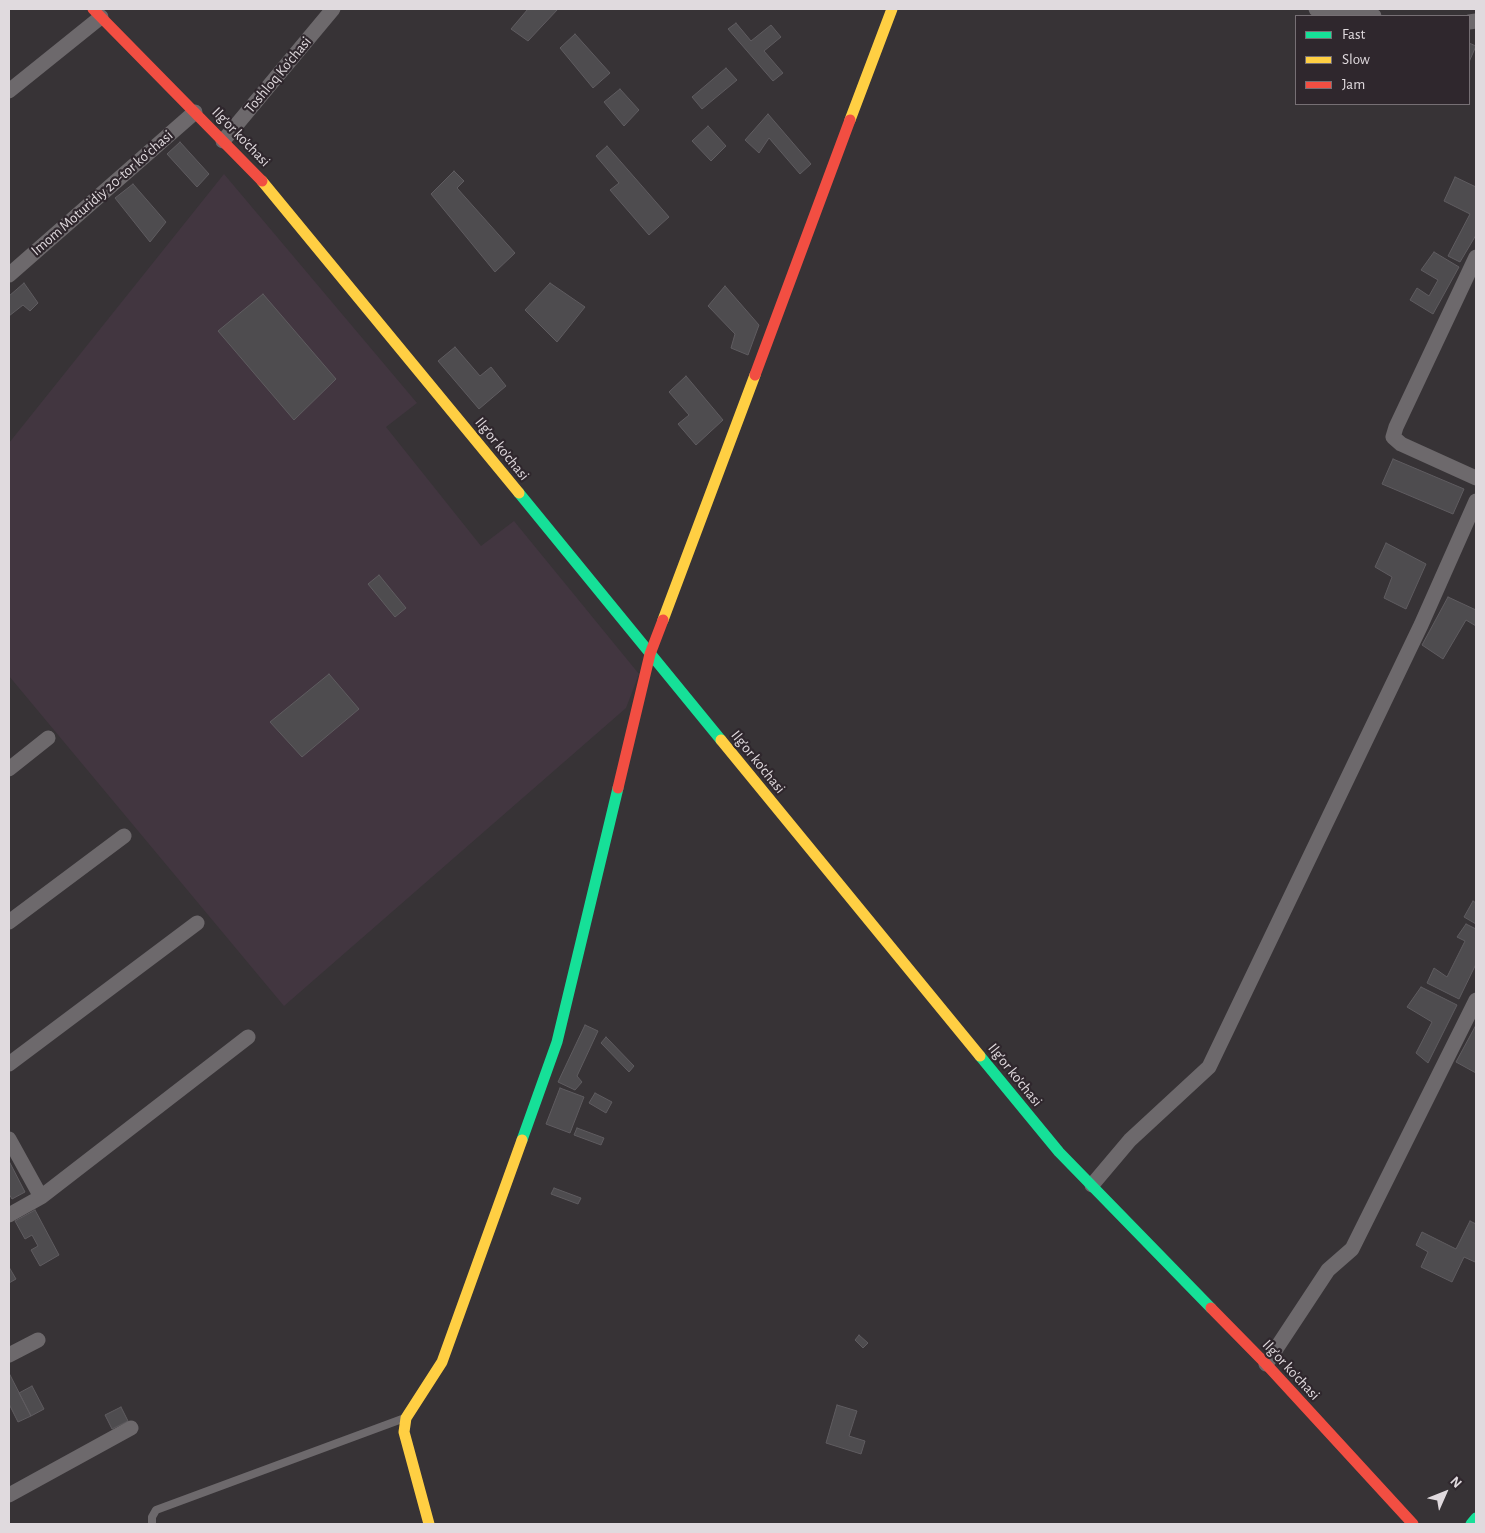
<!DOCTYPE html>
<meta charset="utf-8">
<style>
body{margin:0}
#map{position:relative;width:1485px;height:1533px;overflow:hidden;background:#373336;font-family:"Alegreya Sans",sans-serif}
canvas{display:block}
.frame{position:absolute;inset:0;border:10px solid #e0dade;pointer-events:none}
.legend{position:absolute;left:1295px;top:15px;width:175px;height:90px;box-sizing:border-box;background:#2f272d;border:1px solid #766f74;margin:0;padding:6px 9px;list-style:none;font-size:15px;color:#e0dade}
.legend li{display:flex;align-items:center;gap:10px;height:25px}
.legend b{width:25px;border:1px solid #766f74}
.north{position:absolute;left:1420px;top:1468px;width:50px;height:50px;-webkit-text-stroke:4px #2f272d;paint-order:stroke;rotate:46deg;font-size:14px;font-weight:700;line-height:20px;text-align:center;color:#e0dade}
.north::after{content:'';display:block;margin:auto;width:18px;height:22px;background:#e0dade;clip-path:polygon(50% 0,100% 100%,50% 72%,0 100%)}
</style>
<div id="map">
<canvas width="1485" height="1533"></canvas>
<div class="frame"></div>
<ul class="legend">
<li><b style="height:6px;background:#16e098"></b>Fast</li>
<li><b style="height:6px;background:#ffcf43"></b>Slow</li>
<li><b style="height:6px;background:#f24e42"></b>Jam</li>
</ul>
<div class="north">N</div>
</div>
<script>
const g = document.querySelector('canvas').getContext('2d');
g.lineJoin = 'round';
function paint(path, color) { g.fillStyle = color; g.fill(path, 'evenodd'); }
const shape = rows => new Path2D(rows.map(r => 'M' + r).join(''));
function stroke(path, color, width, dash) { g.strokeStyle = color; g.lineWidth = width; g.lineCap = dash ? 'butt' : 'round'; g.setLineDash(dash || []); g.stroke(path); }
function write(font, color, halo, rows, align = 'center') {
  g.font = font + ' "Alegreya Sans",sans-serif'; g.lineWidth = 4.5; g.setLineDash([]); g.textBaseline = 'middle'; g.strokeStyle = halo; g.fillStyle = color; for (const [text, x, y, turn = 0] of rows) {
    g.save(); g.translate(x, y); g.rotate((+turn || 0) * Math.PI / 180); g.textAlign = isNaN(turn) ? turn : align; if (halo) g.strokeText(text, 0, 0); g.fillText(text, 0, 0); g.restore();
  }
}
const built = shape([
 [224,174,417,403,386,427,481,546,514,521,639,674,626,708,284,1006,9,676,9,443]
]);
const building = shape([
 [528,9,558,9,528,41,511,29,528,9],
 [736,23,751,41,771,25,781,37,764,51,783,73,773,81,728,29,736,23],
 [575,34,610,73,593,88,560,48,575,34],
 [1469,43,1476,46,1469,62,1469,43],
 [726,68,737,80,702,109,692,97,726,68],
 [620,89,639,110,624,126,604,102,620,89],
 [768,114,811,164,800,174,769,138,759,153,745,140,768,114],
 [708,126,726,146,711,161,692,141,708,126],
 [180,142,209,174,197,187,167,154,180,142],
 [607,146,669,217,649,235,610,190,619,183,596,156,607,146],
 [454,171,464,181,457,188,515,253,495,272,431,194,454,171],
 [1455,177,1476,187,1476,235,1460,262,1448,256,1470,214,1444,201,1455,177],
 [133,184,166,222,150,242,115,198,133,184],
 [1434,252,1459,267,1433,314,1410,300,1417,288,1429,296,1438,280,1421,270,1434,252],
 [24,283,38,303,30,311,23,305,9,316,9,296,24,283],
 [550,283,585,307,557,342,525,310,550,283],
 [725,286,759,325,748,355,731,348,735,334,708,306,725,286],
 [263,294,336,379,294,420,218,331,263,294],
 [455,347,480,376,491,367,506,386,479,409,438,361,455,347],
 [686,376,723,420,696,445,678,424,689,415,669,392,686,376],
 [1393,459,1464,489,1453,514,1382,484,1393,459],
 [1386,543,1426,564,1406,609,1384,598,1392,577,1375,567,1386,543],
 [379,575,406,608,395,617,368,584,379,575],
 [1448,597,1476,610,1476,626,1466,620,1443,659,1422,645,1448,597],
 [329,674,359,709,302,757,270,722,329,674],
 [1473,901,1476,903,1476,924,1464,917,1473,901],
 [1466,924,1476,929,1476,964,1459,999,1427,983,1434,968,1447,977,1465,941,1457,937,1466,924],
 [1421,987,1457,1005,1428,1063,1416,1053,1432,1022,1407,1007,1421,987],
 [585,1025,598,1031,577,1076,582,1082,575,1090,558,1082,585,1025],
 [1476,1025,1476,1073,1456,1062,1476,1025],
 [606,1037,634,1066,629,1072,601,1043,606,1037],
 [560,1088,584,1097,570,1133,546,1124,560,1088],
 [595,1093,612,1102,606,1113,589,1103,595,1093],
 [577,1128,604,1138,601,1145,574,1135,577,1128],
 [9,1161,25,1192,12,1199,9,1194,9,1161],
 [554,1188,581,1198,578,1204,551,1194,554,1188],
 [35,1210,59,1255,40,1266,31,1250,38,1246,32,1235,25,1239,15,1221,35,1210],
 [1470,1221,1476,1224,1476,1258,1475,1262,1464,1257,1452,1282,1421,1267,1428,1252,1416,1245,1422,1232,1456,1249,1470,1221],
 [9,1267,16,1279,9,1283,9,1267],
 [859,1335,868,1343,863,1348,855,1340,859,1335],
 [9,1373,31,1416,18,1422,9,1404,9,1373],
 [32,1386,44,1409,31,1416,19,1393,32,1386],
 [837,1405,857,1411,849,1436,865,1441,861,1454,826,1443,837,1405],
 [121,1407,128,1421,112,1429,105,1415,121,1407]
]);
const lane = shape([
 [152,1524,152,1517,156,1510,402,1419]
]);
const street = shape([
 [1316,9,1374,16],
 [1469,22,1476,21],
 [9,91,101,17],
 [223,141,333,9],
 [1476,257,1396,427,1393,437,1401,444,1476,478],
 [9,275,195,112],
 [9,769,48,738],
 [9,922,124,836],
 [9,1064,197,923],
 [9,1139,41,1197],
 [1092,1185,1130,1140,1209,1067,1421,625,1476,501],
 [9,1215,41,1197,248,1037],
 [9,1355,38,1340],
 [1266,1364,1328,1270,1352,1249,1476,1000],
 [9,1495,131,1428]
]);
const fast = shape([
 [519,493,721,740],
 [980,1056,1059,1152,1211,1308],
 [522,1140,557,1042,618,788],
 [1471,1524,1476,1518]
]);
const slow = shape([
 [850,120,892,9],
 [262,181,519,493],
 [663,620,755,375],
 [721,740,980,1056],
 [429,1524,404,1432,406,1418,442,1362,522,1140]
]);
const jam = shape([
 [93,9,262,181],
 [755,375,850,120],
 [618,788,650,654,663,620],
 [1211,1308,1266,1364,1413,1524]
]);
const streetNames = [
 ["Toshloq Ko'chasi",278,75,-50],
 ["Ilg'or ko'chasi",241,137,46],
 ["Imom Moturidiy 20-tor koʻchasi",102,193,-41],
 ["Ilg'or ko'chasi",502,449,51],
 ["Ilg'or ko'chasi",758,762,51],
 ["Ilg'or ko'chasi",1015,1075,51],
 ["Ilg'or ko'chasi",1291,1370,47]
];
paint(built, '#423640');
paint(building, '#4e4c4f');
stroke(building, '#5f5c60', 1);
stroke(lane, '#6d696c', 8);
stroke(street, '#6d696c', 15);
stroke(fast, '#16e098', 11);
stroke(slow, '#ffcf43', 11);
stroke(jam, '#f24e42', 11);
write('15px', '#e0dade', '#2f272d', streetNames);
</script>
